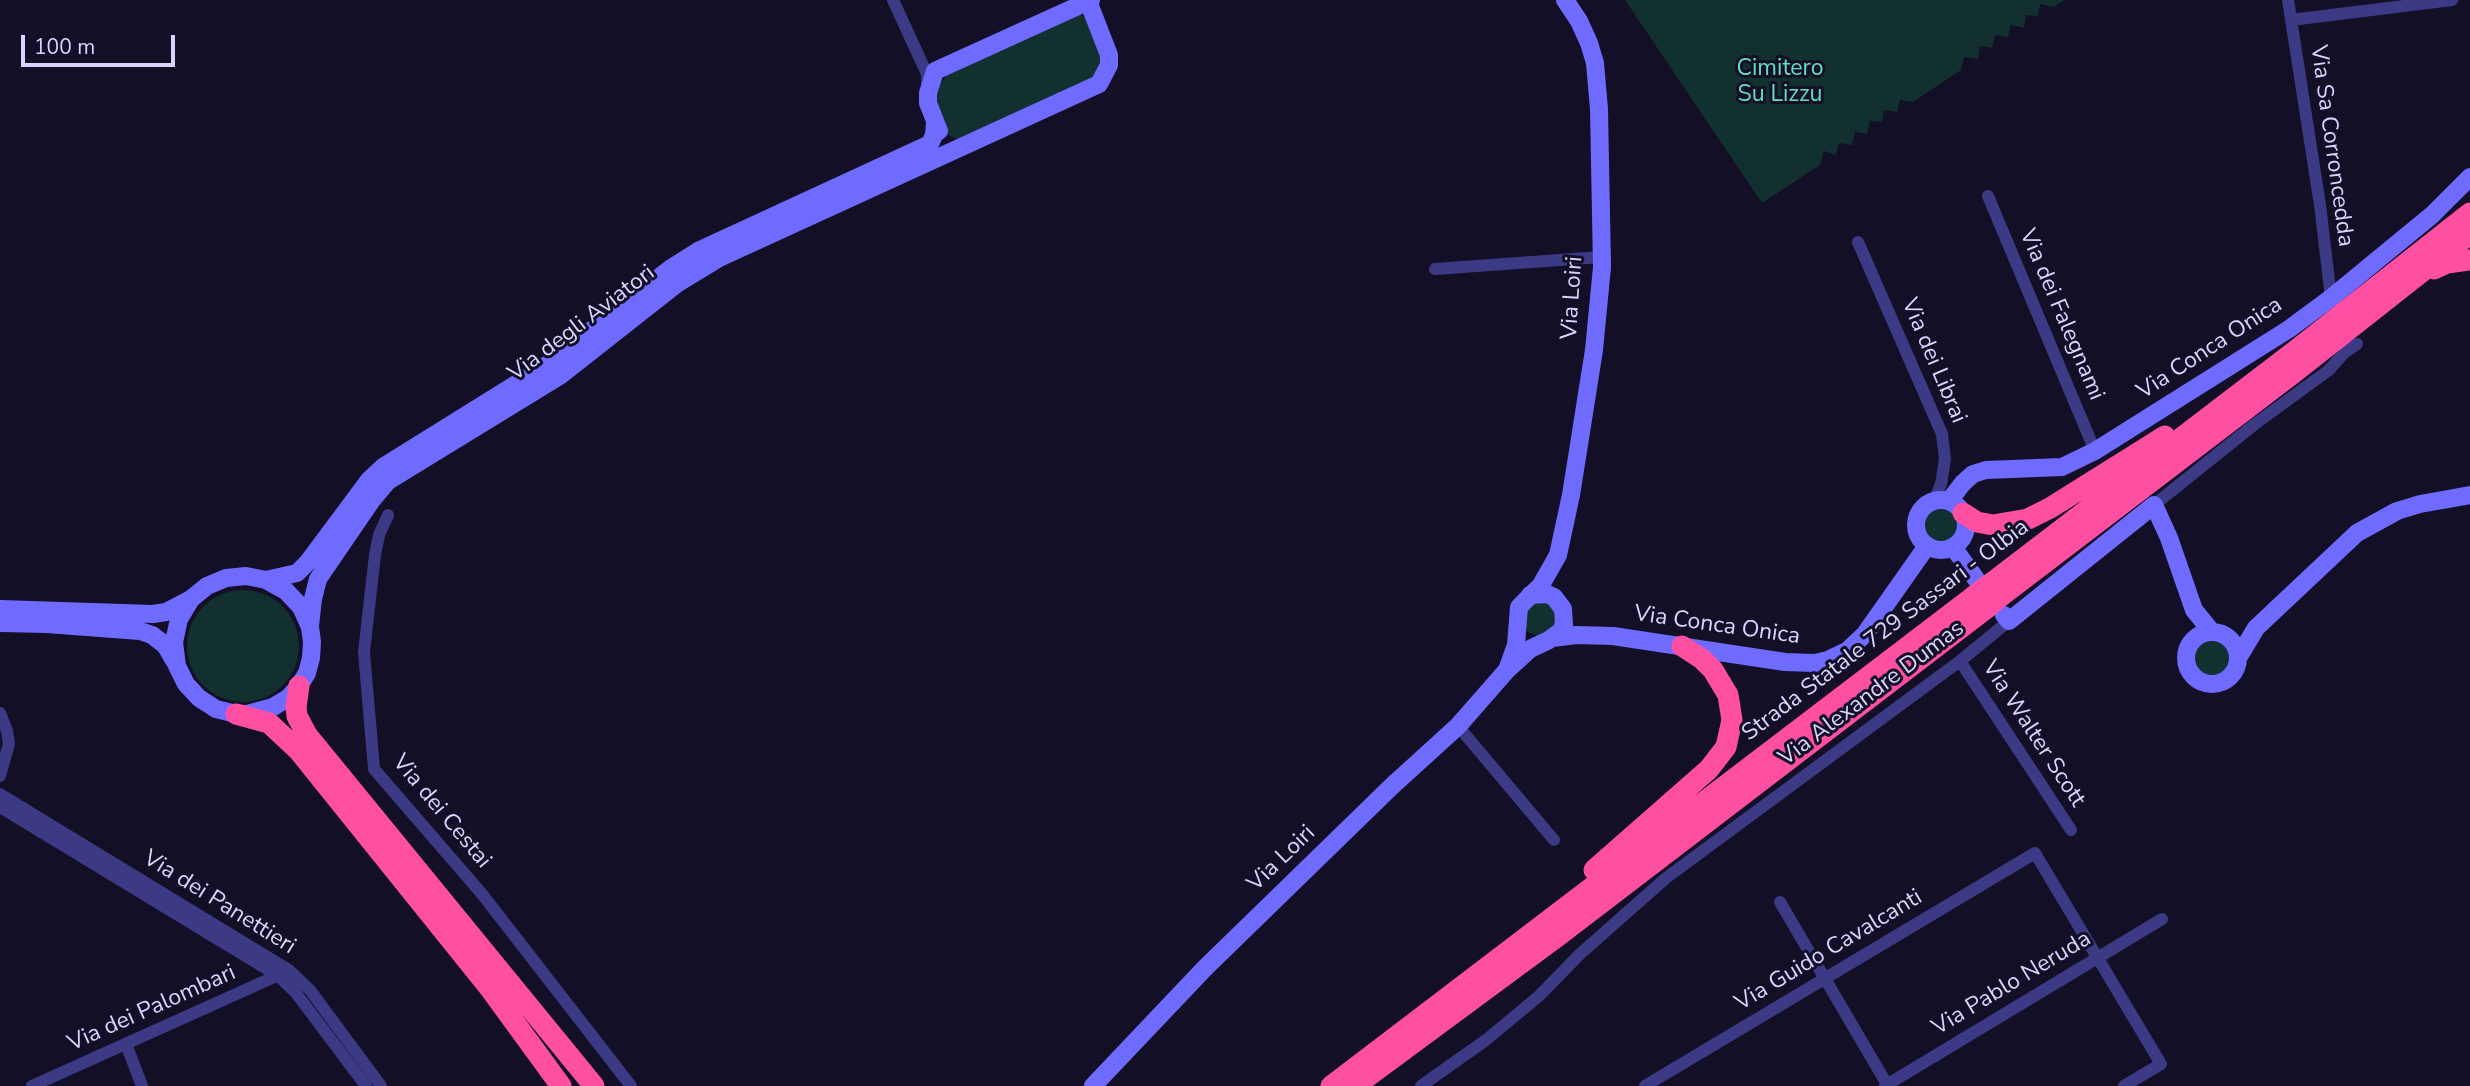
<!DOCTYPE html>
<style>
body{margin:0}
#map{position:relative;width:2470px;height:1086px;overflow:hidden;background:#130f26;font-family:"Nunito Sans",sans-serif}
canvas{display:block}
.scale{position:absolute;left:21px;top:35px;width:154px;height:32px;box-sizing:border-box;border:4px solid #d9d4ff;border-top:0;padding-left:9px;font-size:21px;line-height:24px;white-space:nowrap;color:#d9d4ff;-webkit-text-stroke:5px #130f26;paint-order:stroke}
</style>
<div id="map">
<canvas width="2470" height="1086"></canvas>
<div class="scale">100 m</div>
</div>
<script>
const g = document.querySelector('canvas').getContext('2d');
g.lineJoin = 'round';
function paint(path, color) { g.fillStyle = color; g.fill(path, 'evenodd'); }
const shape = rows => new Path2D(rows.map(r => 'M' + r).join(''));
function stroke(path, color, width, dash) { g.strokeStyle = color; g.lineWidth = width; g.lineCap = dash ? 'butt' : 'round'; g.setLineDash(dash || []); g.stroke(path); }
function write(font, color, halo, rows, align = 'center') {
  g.font = font + ' "Nunito Sans",sans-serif'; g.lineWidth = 6; g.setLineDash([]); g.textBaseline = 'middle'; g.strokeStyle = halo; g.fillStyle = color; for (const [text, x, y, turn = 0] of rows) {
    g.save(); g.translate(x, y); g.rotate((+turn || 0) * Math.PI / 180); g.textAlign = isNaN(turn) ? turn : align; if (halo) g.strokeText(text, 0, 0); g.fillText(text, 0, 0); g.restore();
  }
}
const green = shape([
 [1625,0,2065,0,2054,7,2040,4,2038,16,2026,15,2024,28,2011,25,2008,37,1995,35,1992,48,1980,46,1978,59,1964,57,1961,70,1913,102,1900,100,1897,112,1884,110,1882,122,1870,121,1867,134,1855,132,1852,145,1839,143,1836,155,1824,151,1820,165,1762,203],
 [1079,14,1088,19,1102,62,1094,78,957,139,948,135,935,104,936,88,947,75],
 '1922 525a19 19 0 1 1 38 0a19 19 0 1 1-38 0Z',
 '187 646a56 56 0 1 1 112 0a56 56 0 1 1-112 0Z',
 [1540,598,1557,607,1557,628,1537,636,1528,632,1523,627,1521,614],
 '2194 658a18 18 0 1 1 36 0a18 18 0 1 1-36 0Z'
]);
const street = shape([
 [893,0,927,74,927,87],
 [2288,0,2320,205,2331,298],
 [2291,20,2452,0],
 [1988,196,2095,451],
 [1858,242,1942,434,1945,459,1941,484,1934,501],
 [1435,269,1601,257],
 [2154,505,2255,424,2329,370,2344,353,2357,344],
 [388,515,379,535,375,555,364,652,374,769,482,894,631,1086],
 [1960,661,2071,830],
 [0,713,7,731,9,744,0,776],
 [1458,726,1554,840],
 [0,794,289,970,310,990,381,1086],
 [0,807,277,975,296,993,366,1086],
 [1780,902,1888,1086],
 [126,1044,142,1086],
 [32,1086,283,973],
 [1421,1086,1486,1040,1539,996,1580,954,1666,878,1960,661,2009,621],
 [1645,1086,2035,853,2161,1064,2124,1086],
 [1885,1086,2162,919]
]);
const secondary = shape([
 [939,131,928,103,928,93,935,71,1091,0],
 '1916 525a25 25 0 1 1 50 0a25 25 0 1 1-50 0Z',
 [1949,501,1963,483,1973,474,1986,470,2062,467,2095,451,2289,329,2331,298,2432,215,2470,177],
 [1953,547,1976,579],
 [266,580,286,591,301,607,310,627,312,642,311,658,307,673,299,686,288,698,273,707,247,714,236,714,216,709,199,698,186,684,177,666,174,642,179,619,191,599,207,586,226,578,246,576,266,580,297,573,308,562,369,480,383,467,547,365,671,268,698,251,930,144,934,135,935,123],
 [1530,595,1547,594,1554,597,1563,609,1564,624,1561,631,1549,640],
 [0,609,153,614,166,612,191,599],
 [2004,615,2009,621,2154,505,2169,538,2194,610,2212,632],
 [0,623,47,624,140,631,152,635,165,645,175,662],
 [310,626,313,599,318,579,372,500,388,481,561,375,678,283,719,258,1099,84,1109,65,1109,55,1088,1],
 '2186 658a26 26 0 1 1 52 0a26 26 0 1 1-52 0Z',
 [1552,638,1576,635,1613,636,1785,662,1815,663,1828,660,1847,651,1865,634,1927,546],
 [2238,658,2256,628,2357,533,2397,511,2420,504,2470,495],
 [1507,670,1516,645,1519,607,1541,585,1558,555,1571,495,1594,350,1602,267,1599,109,1595,63,1589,43,1579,21,1565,0],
 [1093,1086,1205,968,1392,786,1458,726,1507,670,1530,649,1549,640]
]);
const highway = shape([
 [2434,269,2447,263,2470,260],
 [1963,513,1977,522,1993,525,2028,519,2050,508,2165,436],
 [1990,584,2296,350,2470,213],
 [2000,597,2295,372,2470,234],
 [299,686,296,707,297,716,307,735,594,1086],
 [236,714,269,723,298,750,491,990,561,1086],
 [1594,870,1709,769,1726,747,1732,720,1728,695,1713,670,1702,659,1682,646],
 [1331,1086,1974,596],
 [1355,1086,1558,936,1987,608]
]);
const highwayBridge = shape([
 [1974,596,1990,584],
 [1987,608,2000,597]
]);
const parkNames = [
 ["Cimitero",1780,69],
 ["Su Lizzu",1780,95]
];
const streetNames = [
 ["Via Sa Corroncedda",2331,146,82],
 ["Via Loiri",1573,298,-86],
 ["Via dei Falegnami",2061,315,67],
 ["Via degli Aviatori",582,324,-37],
 ["Via Conca Onica",2210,349,-33],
 ["Via dei Librai",1933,361,67],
 ["Via Conca Onica",1717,626,8],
 ["Strada Statale 729 Sassari - Olbia",1886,631,-37],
 ["Via Alexandre Dumas",1872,694,-37],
 ["Via Walter Scott",2033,734,57],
 ["Via dei Cestai",441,812,50],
 ["Via Loiri",1282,859,-44],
 ["Via dei Panettieri",219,903,32],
 ["Via Guido Cavalcanti",1829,951,-31],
 ["Via Pablo Neruda",2012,984,-31],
 ["Via dei Palombari",152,1009,-24]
];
paint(green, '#12302f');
stroke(street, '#3d3a85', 12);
stroke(secondary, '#6f6bff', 18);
stroke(highway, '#ff4fa3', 21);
stroke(highwayBridge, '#ff4fa3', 21);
write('23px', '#5fe0c0', '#130f26', parkNames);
write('23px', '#d9d4ff', '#130f26', streetNames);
</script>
